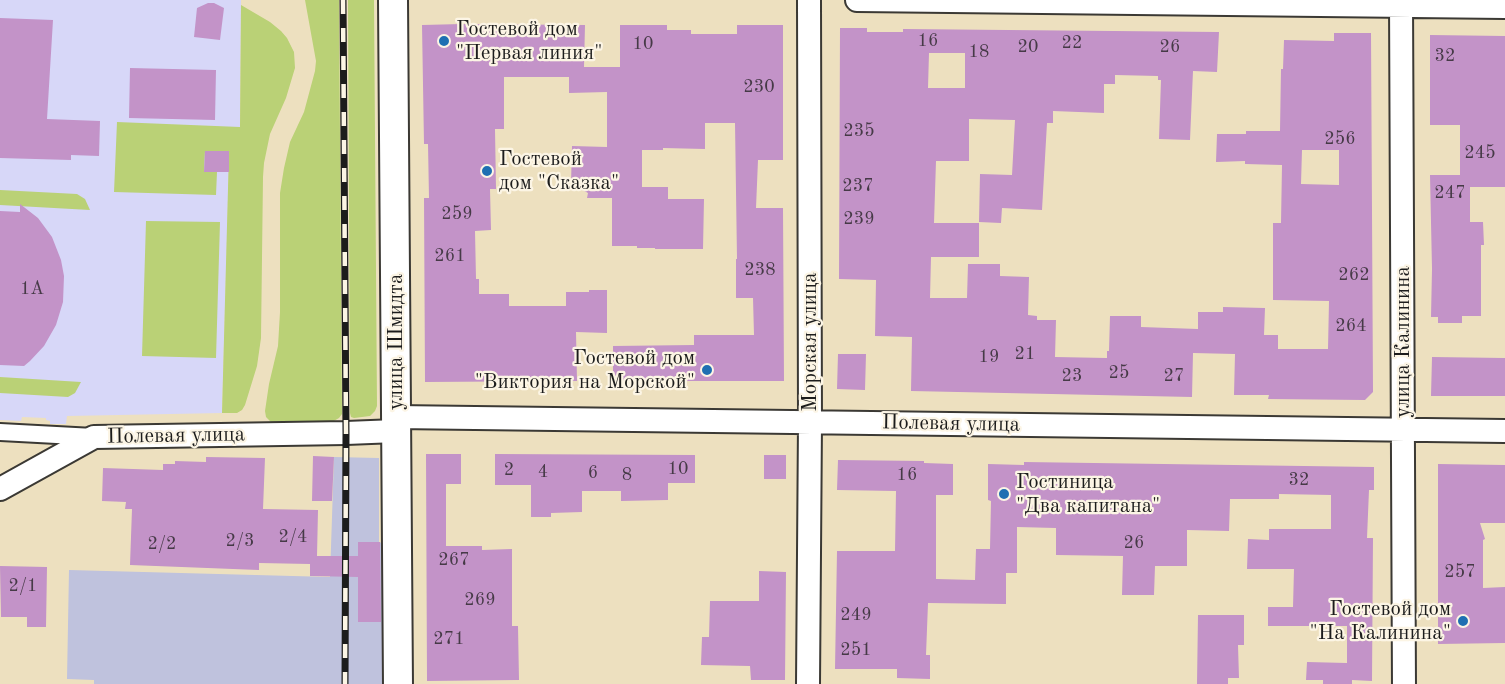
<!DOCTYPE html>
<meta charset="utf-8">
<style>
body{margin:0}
canvas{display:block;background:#ede0bf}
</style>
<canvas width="1505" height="684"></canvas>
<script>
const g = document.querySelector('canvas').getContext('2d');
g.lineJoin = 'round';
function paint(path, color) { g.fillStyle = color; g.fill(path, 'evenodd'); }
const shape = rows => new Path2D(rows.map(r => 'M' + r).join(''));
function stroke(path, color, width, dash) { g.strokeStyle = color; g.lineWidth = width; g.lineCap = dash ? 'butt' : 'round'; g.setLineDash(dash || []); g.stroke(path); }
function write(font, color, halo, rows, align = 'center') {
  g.font = font + ' "Old Standard TT",serif'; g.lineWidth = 4.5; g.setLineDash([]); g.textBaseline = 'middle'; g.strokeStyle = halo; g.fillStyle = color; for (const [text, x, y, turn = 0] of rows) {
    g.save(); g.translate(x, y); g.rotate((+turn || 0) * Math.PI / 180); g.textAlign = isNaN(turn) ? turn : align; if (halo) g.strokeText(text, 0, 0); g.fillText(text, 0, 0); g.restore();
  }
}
const built = shape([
 [0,0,241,0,240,127,230,128,222,413,67,416,66,424,50,424,50,421,46,420,46,418,22,417,21,421,0,420]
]);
const industrial = shape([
 [334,457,379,458,379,542,382,543,382,684,94,684,94,680,67,679,69,570,330,577]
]);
const green = shape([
 [305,0,339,0,342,414,339,418,332,422,279,425,272,423,266,417,265,411,269,384,278,346,280,312,280,193,284,168,290,142,304,112,315,71,316,61],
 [348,0,374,0,377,406,375,411,370,416,354,418,351,417,350,413],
 [241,5,270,22,281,31,287,38,294,52,295,68,286,98,270,134,264,163,263,177,261,338,257,366,245,405,242,410,237,413,222,413,229,151,205,151,204,172,217,172,216,195,114,192,117,122,240,127],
 [0,190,77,194,85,199,90,210,0,205],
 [146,221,220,222,216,358,142,356],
 [0,377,81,382,75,393,68,397,0,393]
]);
const building = shape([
 [208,3,214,3,224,8,220,40,194,37,197,8],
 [0,18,53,20,47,119,100,121,99,156,71,155,71,160,0,158],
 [462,24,585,25,584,67,620,67,620,25,667,25,667,30,691,30,691,34,737,34,737,25,783,25,783,160,758,160,756,208,783,208,784,381,613,381,613,346,694,345,694,335,754,335,753,298,736,298,736,259,737,259,735,123,705,123,705,149,663,148,663,150,642,150,642,187,668,187,668,199,704,199,703,249,655,249,655,248,637,248,637,246,612,246,612,198,587,198,588,193,571,184,572,146,607,147,607,92,569,93,569,77,504,77,504,129,495,129,496,189,490,189,491,230,475,231,476,279,479,279,479,294,509,294,509,306,566,306,566,292,589,292,589,290,607,290,607,333,576,332,577,381,425,382,424,198,429,198,428,144,424,144,422,25],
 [840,28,867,28,867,32,903,32,903,29,1219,32,1217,72,1193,71,1190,140,1159,139,1161,80,1158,80,1158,76,1115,75,1115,84,1104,84,1104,113,1053,111,1053,123,1047,123,1042,210,1002,208,1001,223,979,222,980,174,1012,175,1015,120,969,119,969,161,936,161,934,223,979,223,979,257,931,257,930,298,967,298,968,264,1000,264,1000,276,1029,277,1028,315,1037,316,1037,320,1056,320,1055,357,1107,358,1107,351,1109,351,1110,316,1141,316,1141,327,1198,329,1198,312,1223,312,1223,307,1265,308,1264,335,1278,335,1278,349,1328,349,1329,301,1273,300,1273,223,1281,223,1282,165,1245,164,1245,161,1216,162,1217,134,1246,134,1246,131,1280,131,1281,69,1283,69,1284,40,1334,41,1334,33,1371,33,1373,392,1365,400,1268,399,1269,395,1234,395,1235,354,1193,353,1192,397,911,391,912,337,875,336,876,280,839,279],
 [929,53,965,53,965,88,928,88],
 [1302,150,1339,150,1339,185,1301,184],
 [1430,35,1505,36,1505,187,1470,187,1470,222,1483,222,1484,245,1481,245,1481,316,1462,316,1462,323,1438,323,1438,317,1431,317,1432,269,1430,175,1460,175,1460,125,1430,125],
 [130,68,216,70,215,120,129,118],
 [205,151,229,151,229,172,204,172],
 [20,204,38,218,52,237,61,260,64,276,63,302,56,325,44,346,30,361,24,366,0,365,0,211,20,212],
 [838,354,866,354,865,390,837,389],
 [1432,357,1505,358,1505,396,1431,396],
 [426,454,461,454,461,484,446,484,446,546,482,546,482,550,512,549,512,626,518,626,519,680,427,681],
 [495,454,695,455,695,483,668,483,668,500,621,501,621,491,582,491,582,512,551,513,551,517,531,517,531,485,495,485],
 [764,455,786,455,786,479,764,479],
 [313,456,334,457,332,501,312,501],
 [206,457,265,458,263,509,318,510,317,556,358,556,358,542,380,542,381,622,358,622,358,577,310,576,310,564,259,563,259,570,130,565,132,509,125,509,126,502,102,501,103,468,163,470,163,464,175,464,175,461,206,462],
 [838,460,924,461,924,463,953,464,953,495,936,495,936,579,975,580,976,549,990,549,991,501,988,500,988,464,1024,465,1024,462,1374,467,1374,490,1369,490,1367,538,1373,538,1372,681,1352,680,1352,684,1323,684,1323,680,1306,680,1307,662,1347,663,1347,626,1268,626,1268,607,1293,607,1294,569,1247,569,1248,539,1269,540,1269,529,1331,529,1331,495,1279,494,1279,499,1230,499,1229,531,1187,530,1187,566,1155,566,1154,595,1122,595,1123,556,1056,555,1056,528,1017,527,1017,573,1006,573,1006,604,928,603,926,655,930,655,930,679,897,678,897,669,835,669,837,551,895,551,896,491,837,490],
 [1438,464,1505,465,1505,523,1480,523,1485,539,1483,540,1483,588,1505,587,1505,643,1438,644],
 [0,566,47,567,46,627,27,627,27,617,1,617],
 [759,571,786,572,785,680,751,680,750,666,701,665,702,637,709,637,710,601,759,601],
 [1198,615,1244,615,1244,645,1238,645,1239,678,1228,678,1228,684,1197,684]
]);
const pedestrian = shape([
 [0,432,94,437]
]);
const minor = shape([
 [857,0,1505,7],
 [1401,0,1404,684],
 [396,417,1505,431],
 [0,489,94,437,346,433,396,431],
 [808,684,810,422,809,0]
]);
const tertiary = shape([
 [393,0,398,684]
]);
const rail = shape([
 [343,0,346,433,345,684]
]);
const markers = [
 [444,41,6,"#1f6fb2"],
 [487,171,6,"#1f6fb2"],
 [707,370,6,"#1f6fb2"],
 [1004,494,6,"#1f6fb2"],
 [1463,621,6,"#1f6fb2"]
];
const numberNames = [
 ["16",928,41],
 ["22",1072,43],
 ["10",643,44],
 ["20",1028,47],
 ["26",1170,47],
 ["18",979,52],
 ["32",1445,56],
 ["230",759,87],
 ["235",859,131],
 ["256",1340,139],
 ["245",1480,153],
 ["237",858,186],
 ["247",1450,193],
 ["259",457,214],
 ["239",859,219],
 ["261",450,256],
 ["238",760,270],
 ["262",1354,275],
 ["1А",32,289],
 ["264",1351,326],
 ["21",1025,354],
 ["19",989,357],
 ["25",1119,373],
 ["23",1072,376],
 ["27",1174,376],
 ["10",678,469],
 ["2",509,470],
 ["4",543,472],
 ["6",593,473],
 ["8",627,475],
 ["16",907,475],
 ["32",1299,480],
 ["2/4",293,537],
 ["2/3",240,541],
 ["26",1134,543],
 ["2/2",162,544],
 ["267",454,560],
 ["257",1460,572],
 ["2/1",23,586],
 ["269",480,600],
 ["249",856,615],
 ["271",449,639],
 ["251",856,650]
];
const poiNames = [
 ["Гостевой дом",456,29],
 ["\"Первая линия\"",456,53],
 ["Гостевой",499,159],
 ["дом \"Сказка\"",499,183],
 ["Гостевой дом",695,358,"right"],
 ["\"Виктория на Морской\"",695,382,"right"],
 ["Гостиница",1016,482],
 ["\"Два капитана\"",1016,506],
 ["Гостевой дом",1451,609,"right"],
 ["\"На Калинина\"",1451,633,"right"]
];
const streetNames = [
 ["улица Шмидта",396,342,-90],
 ["Морская улица",810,342,-90],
 ["улица Калинина",1403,342,-90],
 ["Полевая улица",951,424,1],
 ["Полевая улица",176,436,-1]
];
paint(built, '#d7d7f8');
paint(industrial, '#bfc2dd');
paint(green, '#bad176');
paint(building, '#c393c8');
stroke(pedestrian, '#3b3934', 20);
stroke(minor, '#3b3934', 26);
stroke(tertiary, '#3b3934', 32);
stroke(pedestrian, '#fff', 16);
stroke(minor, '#fff', 22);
stroke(tertiary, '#fff', 28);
stroke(rail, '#1c1c1c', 7);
stroke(rail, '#fcf5e5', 4.5, [14]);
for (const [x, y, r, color] of markers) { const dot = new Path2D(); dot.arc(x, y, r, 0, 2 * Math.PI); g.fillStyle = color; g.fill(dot); stroke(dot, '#fcf5e5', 2); }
write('18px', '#463a47', null, numberNames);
write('21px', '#1c1c1c', '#fcf5e5', poiNames, 'left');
write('21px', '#1c1c1c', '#fcf5e5', streetNames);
</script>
